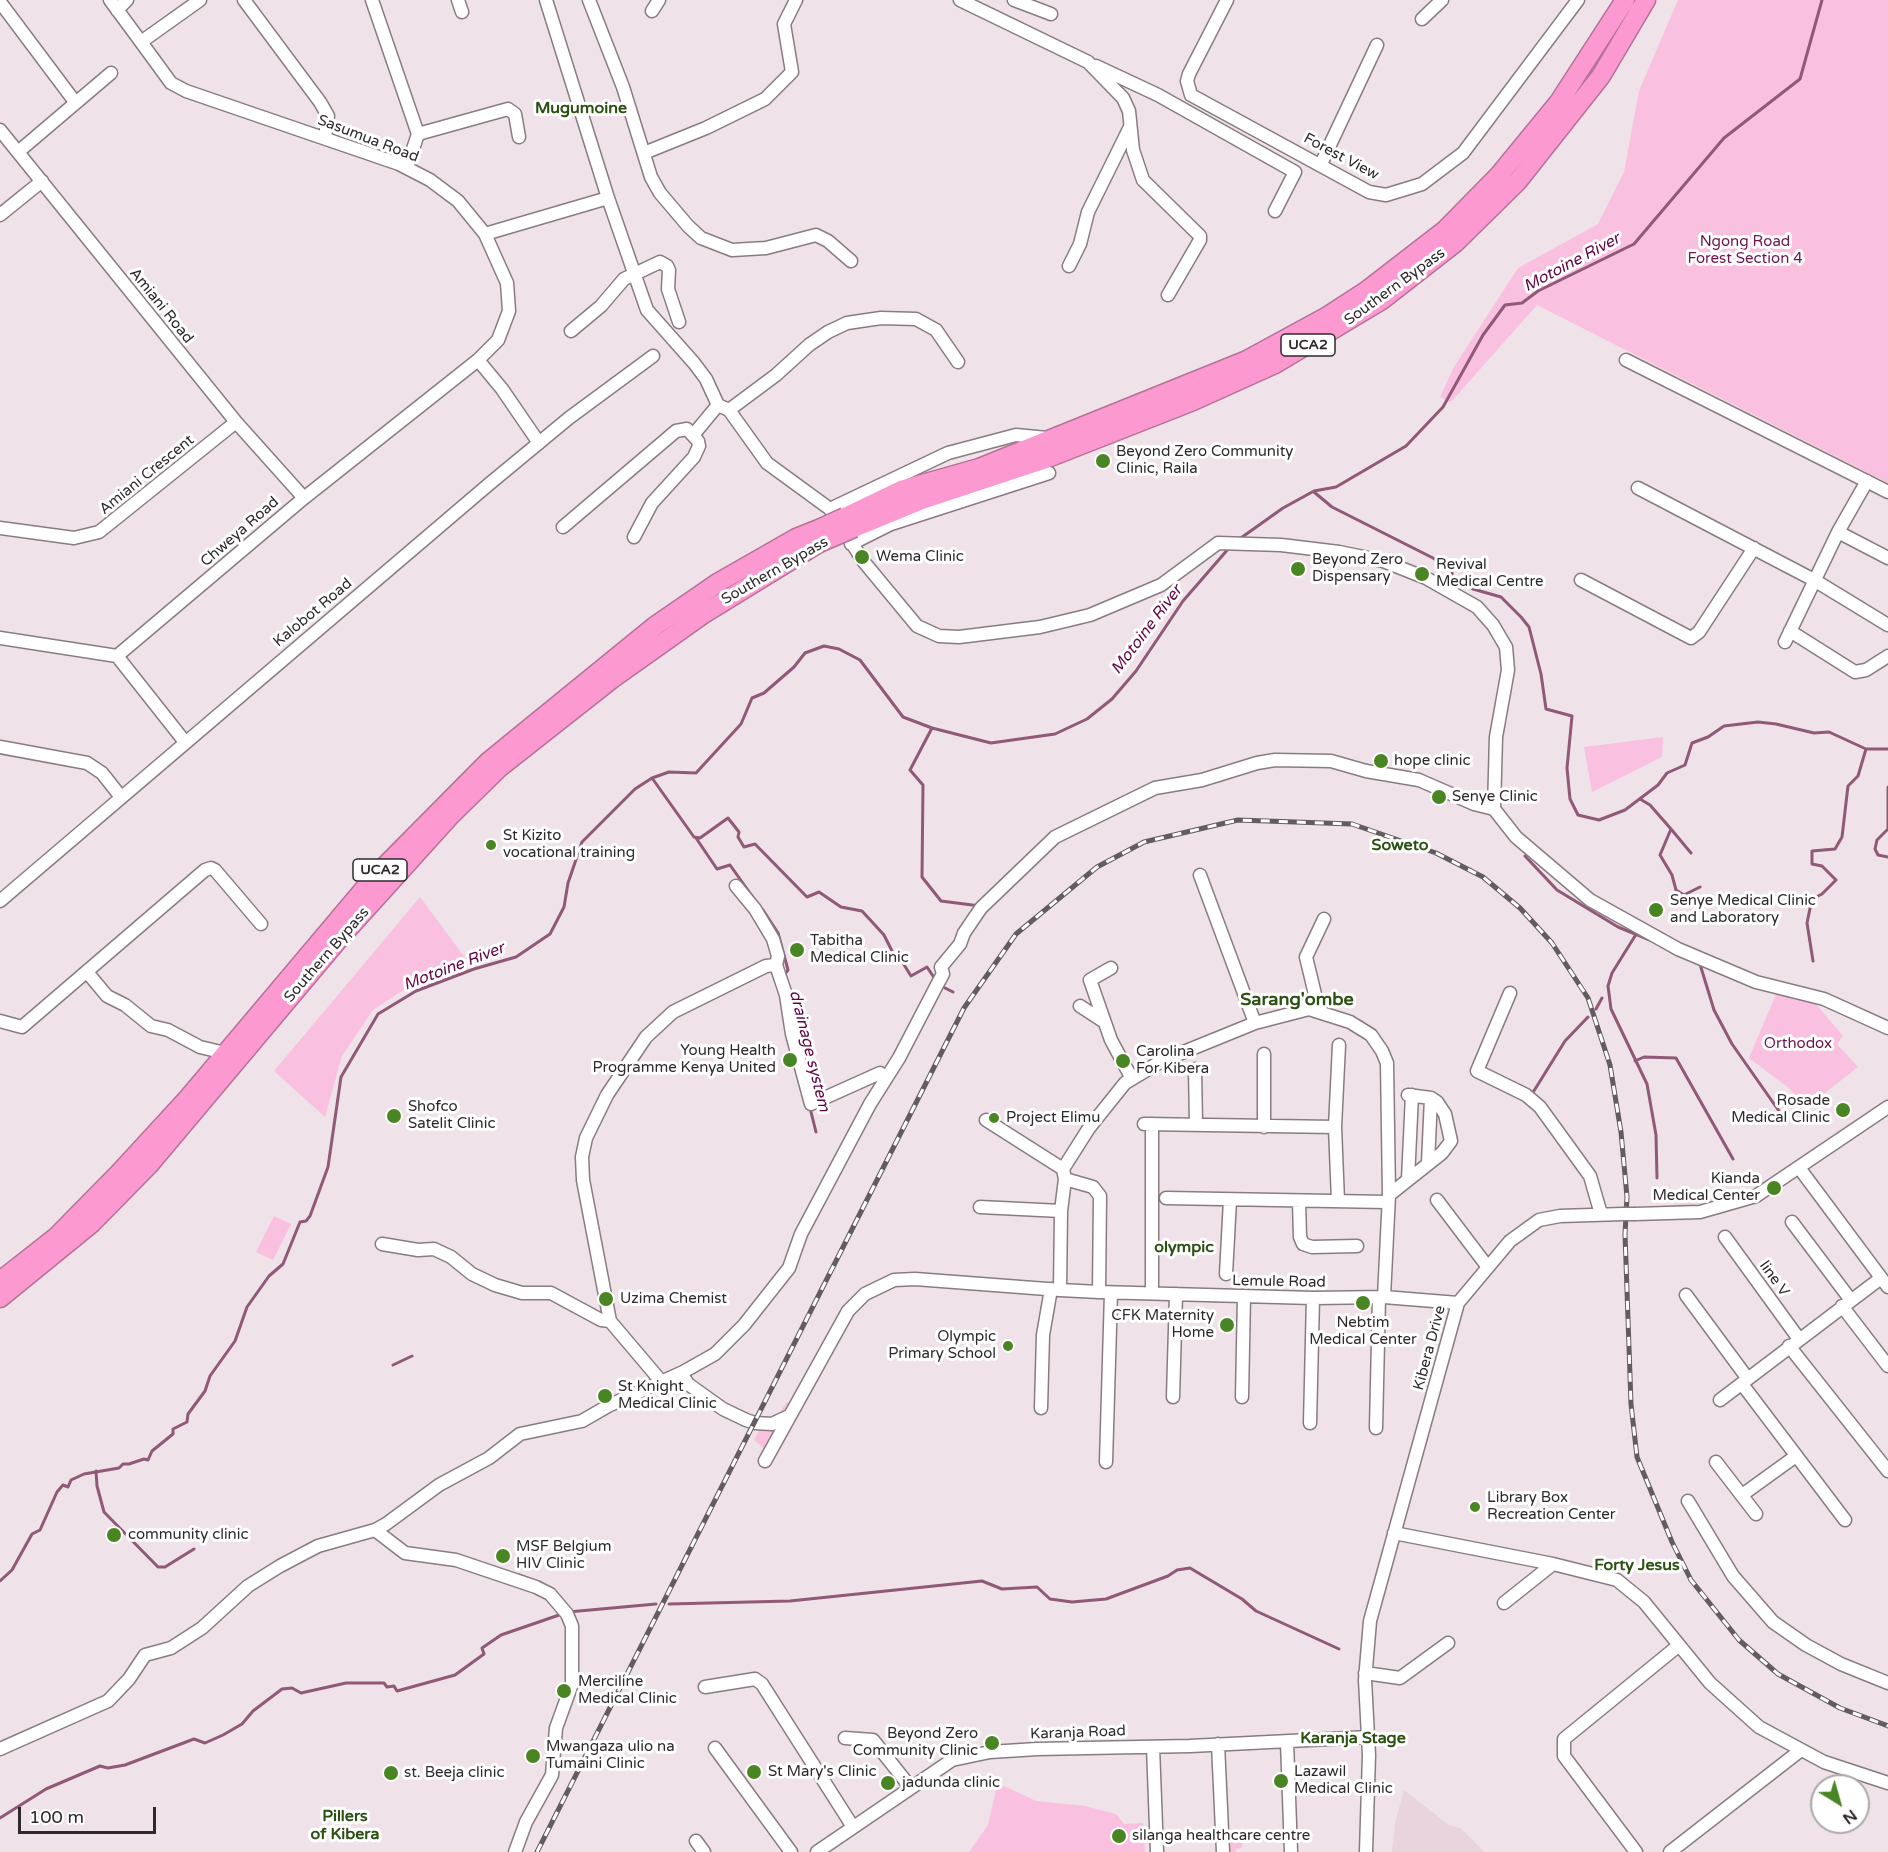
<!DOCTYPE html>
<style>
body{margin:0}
#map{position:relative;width:1888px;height:1852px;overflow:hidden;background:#efe2e9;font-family:"Varela Round",sans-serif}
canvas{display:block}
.north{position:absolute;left:1810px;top:1774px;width:60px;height:60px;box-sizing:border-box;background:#fff;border:2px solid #aba9ab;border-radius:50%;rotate:143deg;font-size:16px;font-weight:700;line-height:24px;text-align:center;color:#2e292c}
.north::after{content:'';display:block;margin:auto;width:21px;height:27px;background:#498623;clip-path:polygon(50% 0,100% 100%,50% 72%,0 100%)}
.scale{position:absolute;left:18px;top:1807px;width:138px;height:27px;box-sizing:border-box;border:3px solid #2e292c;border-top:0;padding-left:8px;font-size:18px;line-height:21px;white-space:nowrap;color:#2e292c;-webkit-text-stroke:4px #fff;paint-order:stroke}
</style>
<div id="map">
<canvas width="1888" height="1852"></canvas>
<div class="north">N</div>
<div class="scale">100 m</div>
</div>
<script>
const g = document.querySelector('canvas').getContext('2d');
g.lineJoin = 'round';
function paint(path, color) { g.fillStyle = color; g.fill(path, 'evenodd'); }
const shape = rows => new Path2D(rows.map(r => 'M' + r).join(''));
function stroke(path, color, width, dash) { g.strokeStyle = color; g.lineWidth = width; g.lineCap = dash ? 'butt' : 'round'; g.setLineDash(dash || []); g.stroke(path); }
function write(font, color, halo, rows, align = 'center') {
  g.font = font + ' "Varela Round",sans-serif'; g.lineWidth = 6; g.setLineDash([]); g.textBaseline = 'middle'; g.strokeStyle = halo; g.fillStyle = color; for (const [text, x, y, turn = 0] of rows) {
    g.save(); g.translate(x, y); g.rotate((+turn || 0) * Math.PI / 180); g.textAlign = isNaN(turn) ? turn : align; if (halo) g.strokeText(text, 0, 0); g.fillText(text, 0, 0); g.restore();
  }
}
const built = shape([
 [1712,1197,1713,1201,1674,1209,1674,1204],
 [1404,1790,1449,1825,1461,1828,1484,1852,1392,1852,1395,1823]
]);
const green = shape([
 [1678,0,1888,0,1888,483,1537,305,1451,402,1440,397,1454,367,1518,268,1598,224,1624,172,1639,91],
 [1663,737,1662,757,1592,792,1584,747],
 [420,897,469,963,444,971,402,991,373,1010,342,1056,325,1117,274,1071],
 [1777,992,1816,1004,1843,1036,1837,1044,1858,1067,1807,1107,1790,1089,1749,1058],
 [274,1216,291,1224,273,1260,256,1252],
 [802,1399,771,1460,760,1454,763,1448,754,1440,764,1421,777,1417,786,1403],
 [997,1786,1004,1786,1036,1801,1085,1806,1116,1814,1124,1824,1143,1823,1145,1852,969,1852,988,1825],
 [1222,1829,1243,1834,1242,1848,1236,1849,1235,1852,1223,1852]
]);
const stream = shape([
 [1314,492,1332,507,1433,558,1452,571,1452,576,1473,589,1501,597,1521,617,1529,627,1541,674,1546,709,1572,716,1567,768,1570,799,1578,815,1599,820,1625,810,1658,785,1667,773,1685,765,1692,743,1708,737,1724,726,1758,722,1776,724,1814,733,1829,732,1866,749,1888,749],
 [1238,540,1283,508,1314,491,1336,487,1406,446,1443,407,1483,335,1505,305,1522,303,1538,291,1634,244,1724,138,1800,79,1822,0],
 [932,728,910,770,923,785,922,877,941,901,980,906],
 [652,778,694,837,700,838,728,818,739,832,738,837,744,847,755,844,807,897,819,892,841,907,862,911,884,935,895,957,898,955,911,976,927,967,935,979],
 [1888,787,1888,829,1877,840,1875,849,1878,855,1888,857],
 [1640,799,1650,805,1671,829,1660,855,1672,875,1676,890,1684,895,1700,887],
 [1671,829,1691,853],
 [696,838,717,869,730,865,757,903],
 [1525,856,1557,890,1618,927,1650,940],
 [763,910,778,933,788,970,784,975],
 [1635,936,1612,973,1608,986,1611,1009,1647,1084,1656,1135,1657,1178],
 [1699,961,1714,1010,1732,1044,1786,1121],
 [1813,961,1807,923,1812,899,1822,894,1836,880,1822,866,1812,864,1812,851,1835,849,1842,837,1848,786,1858,776,1866,749],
 [941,986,953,992],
 [1596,1009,1602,998],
 [1635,1061,1644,1057,1676,1058,1733,1159],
 [1532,1094,1565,1041,1588,1017],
 [810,1108,816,1132],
 [393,1365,412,1356],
 [96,1471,97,1486,104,1512,158,1567,165,1567,194,1549],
 [519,1575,541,1583],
 [0,1581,12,1570,32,1534,40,1530,57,1492,63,1485,68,1487,71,1480,84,1474,119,1468,123,1464,129,1464,144,1459,148,1460,152,1451,173,1434,173,1429,187,1422,188,1414,205,1391,210,1376,235,1341,247,1307,269,1276,283,1264,300,1222,306,1221,310,1216,328,1167,341,1077,378,1014,416,991,474,969,516,957,550,934,564,907,568,883,582,842,635,789,652,778,669,772,696,773,741,724,752,698,764,693,794,667,805,653,824,646,839,649,860,660,903,717,932,728,991,743,1055,734,1087,719,1112,699,1136,671,1183,601,1229,548],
 [669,1604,790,1601,982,1581,1002,1589,1037,1587,1050,1599,1072,1602,1106,1599,1168,1576,1177,1570,1190,1568,1242,1599,1256,1611,1339,1649],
 [568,1612,656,1604],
 [0,1818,46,1789,100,1766,108,1768,125,1765,194,1739,205,1743,223,1735,242,1724,253,1711,282,1689,292,1688,301,1693,346,1683,384,1683,387,1687,394,1686,397,1691,455,1675,484,1654,482,1648,501,1635,562,1614]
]);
const minor = shape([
 [110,0,141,42,200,0],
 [244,0,320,102,328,116,325,137],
 [372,0,418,134,407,167],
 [458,0,462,12],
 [546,0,608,198,647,310,694,363,706,379,718,405,729,410,767,463,830,509,864,562,917,626,939,636,959,637,1040,627,1090,615,1161,585,1218,543,1281,545,1339,552,1383,561,1426,578,1477,607,1493,625,1506,647,1508,670,1496,737,1494,809,1516,837,1590,900,1678,949,1756,982,1824,999,1888,1028],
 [589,0,623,87,651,177,660,193,688,226,701,238,732,250,766,248,816,235,828,241,851,261],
 [960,0,1088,62,1123,98,1129,111,1133,150,1143,180,1200,236,1200,240,1168,295],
 [1014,0,1051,14],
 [1227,0,1189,74,1187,81,1191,95,1369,192,1386,195,1422,184,1463,153,1578,0],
 [0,2,75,102],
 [117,10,127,0],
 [652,11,659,0],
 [1422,19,1442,0],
 [1096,66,1158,95,1295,172,1275,211],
 [0,130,236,422,304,498],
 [418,134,508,109,515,114,519,137],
 [18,152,111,73],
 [644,153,706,128,765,99,792,72,784,24,796,0],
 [1321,164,1377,45],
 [0,215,42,181],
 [485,234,608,198],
 [1069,266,1080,244,1088,212,1130,127],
 [571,331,601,306,624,279,660,262,667,266,669,270,668,289,679,322],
 [478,360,502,389,539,443],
 [1626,360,1888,492],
 [729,410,776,375,809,345,828,332,847,323,881,318,916,319,936,330,958,362],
 [694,434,718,405],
 [1638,488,1814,580,1888,625],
 [830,509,948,453,1016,435,1047,438],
 [563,527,676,431,687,429,698,441,699,446,694,457,652,503,634,537],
 [0,528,74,538,99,532,236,422],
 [1838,532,1888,558],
 [851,544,891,524,1049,473],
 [1581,580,1691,638,1699,632,1754,548],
 [1790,631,1855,672,1866,670,1888,656],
 [0,638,117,656,304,498,478,360,498,340,509,311,507,283,485,234,458,201,430,180,399,164,186,91,171,83,141,42],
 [1785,642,1838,532,1867,481],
 [117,656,185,742],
 [0,747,87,763,102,773,121,797],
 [1200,875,1255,1023],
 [736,886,755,909,773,939,778,956,776,965],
 [0,901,488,485,569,418,653,356],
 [1111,968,1090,980,1111,1040,1131,1077],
 [87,972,107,996,125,1005,151,1026,168,1030,200,1047,225,1053],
 [1510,993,1477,1071,1526,1095,1540,1107,1590,1176,1601,1214],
 [1080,1006,1103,1021],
 [1319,1011,1306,957,1324,919],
 [0,1021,22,1027,205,870,211,868,215,870,261,924],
 [1264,1054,1264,1127],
 [1195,1069,1196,1124],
 [986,1120,1063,1169],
 [1144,1124,1335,1127],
 [1428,1163,1431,1098],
 [1800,1169,1888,1287],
 [1065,1179,1093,1187,1100,1196,1099,1292,1060,1290,1061,1211,1065,1179,1063,1169,1089,1128,1125,1083,1160,1062,1191,1049,1255,1023,1309,1009,1350,1022,1371,1035,1382,1051,1387,1063,1389,1195,1384,1297],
 [1408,1179,1412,1095],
 [1389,1195,1442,1153,1451,1141,1445,1114,1437,1102,1431,1098,1408,1095],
 [1166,1198,1387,1202],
 [1437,1200,1487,1266],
 [1299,1201,1300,1237,1303,1244,1312,1247,1357,1246],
 [1338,1201,1335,1127,1339,1045],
 [980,1207,1061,1211],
 [1635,1214,1700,1212,1756,1196,1888,1107],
 [1792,1222,1850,1299],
 [1725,1237,1799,1339],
 [382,1244,418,1250,434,1249,451,1257,472,1274,495,1285,522,1293,551,1293,601,1320,610,1321],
 [1226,1274,1230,1200],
 [1099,1292,1313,1298,1384,1297,1458,1303],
 [1152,1292,1152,1124],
 [1686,1295,1748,1379],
 [1842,1306,1888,1366],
 [1789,1346,1888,1471],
 [681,1373,688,1384,723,1409,746,1420,755,1423,772,1424,789,1416],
 [660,1380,610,1321,583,1180,582,1157,586,1138,607,1095,646,1037,673,1012,766,966,776,965,786,995,792,1034,811,1104,880,1073,886,1079],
 [1742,1384,1845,1520],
 [1173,1397,1176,1294],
 [1242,1397,1244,1296],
 [1720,1400,1881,1278],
 [1041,1408,1043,1335,1051,1289],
 [1310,1423,1313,1298],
 [1376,1428,1379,1297],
 [765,1461,848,1311,865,1294,894,1280,915,1279,1060,1290],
 [1106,1462,1111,1293],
 [1716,1462,1756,1514],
 [1742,1495,1796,1456],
 [1688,1501,1733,1576,1773,1622,1806,1645,1841,1664,1888,1683],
 [375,1530,405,1553,456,1560,536,1587,550,1594,567,1614,572,1626,572,1684,556,1728,552,1775,526,1822,515,1852],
 [1394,1533,1553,1564,1617,1580,1644,1602,1710,1683,1759,1727,1824,1762,1888,1783],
 [1504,1603,1553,1564],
 [1365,1673,1400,1678,1448,1643],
 [705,1687,755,1679,762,1684,853,1827],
 [845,1738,873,1740,911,1788],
 [1287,1742,1291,1852],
 [1218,1744,1223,1852],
 [1153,1747,1157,1852],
 [715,1748,791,1852],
 [0,1749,108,1701,129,1679,145,1655,171,1648,202,1628,248,1586,280,1566,318,1546,375,1530,386,1524,439,1485,489,1458,520,1434,582,1421,608,1406,683,1372,715,1354,744,1325,789,1268,801,1234,870,1104,899,1058,938,983,943,974,941,967,960,944,964,933,981,908,1055,837,1155,788,1202,780,1257,763,1275,760,1331,761,1366,771,1419,780,1474,804,1494,809],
 [696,1841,704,1852],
 [817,1852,952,1760,990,1752,1037,1749,1190,1746,1369,1737],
 [1366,1852,1369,1755,1365,1680,1370,1621,1458,1303,1510,1241,1539,1220,1560,1216,1623,1214],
 [1636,1852,1564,1756,1564,1739,1678,1646],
 [1670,1852,1801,1750]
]);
const highway = shape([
 [845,517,901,490,979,468,1247,360,1326,317,1366,291,1445,230,1500,174,1559,102,1625,0],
 [854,528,922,500,1040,461,1193,401,1275,364,1382,300,1455,243,1518,181,1601,76,1646,0],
 [0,1281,56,1237,119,1173,188,1098,375,876,488,762,655,626,719,582,796,538,821,528],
 [0,1298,92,1223,149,1165,339,939,451,815,499,768,612,679,705,613,819,543]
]);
const rail = shape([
 [537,1852,964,1008,1016,934,1097,867,1144,842,1238,820,1352,824,1436,853,1483,877,1520,908,1552,943,1588,998,1610,1065,1621,1132,1627,1197,1625,1234,1631,1404,1637,1457,1672,1542,1691,1580,1739,1640,1778,1674,1840,1708,1888,1726]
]);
const minorBridge = shape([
 [1623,1214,1635,1214]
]);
const highwayBridge = shape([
 [821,528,845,517],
 [819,543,854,528]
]);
const markers = [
 [1103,461,8,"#498623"],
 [862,557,8,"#498623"],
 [1298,569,8,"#498623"],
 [1422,574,8,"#498623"],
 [1381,761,8,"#498623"],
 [1439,797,8,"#498623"],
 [491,845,6,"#498623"],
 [1656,910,8,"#498623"],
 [797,950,8,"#498623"],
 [790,1060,8,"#498623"],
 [1123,1061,8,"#498623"],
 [1843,1110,8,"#498623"],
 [394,1116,8,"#498623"],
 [994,1118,6,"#498623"],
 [1774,1188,8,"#498623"],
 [606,1299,8,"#498623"],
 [1363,1303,8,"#498623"],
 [1227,1325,8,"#498623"],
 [1008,1346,6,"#498623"],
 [605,1396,8,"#498623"],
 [1475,1507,6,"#498623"],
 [114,1535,8,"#498623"],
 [503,1556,8,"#498623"],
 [564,1691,8,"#498623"],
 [992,1743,8,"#498623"],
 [533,1756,8,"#498623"],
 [754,1772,8,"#498623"],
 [391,1773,8,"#498623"],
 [1281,1781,8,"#498623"],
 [888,1783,8,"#498623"],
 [1119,1836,8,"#498623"]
];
const shields = [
 [1308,345,54],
 [380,870,54]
];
const shieldNames = [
 ["UCA2",1308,345],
 ["UCA2",380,870]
];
const streetNames = [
 ["Sasumua Road",368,139,21],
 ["Forest View",1341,157,28],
 ["Southern Bypass",1395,287,-36],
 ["Amiani Road",161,306,51],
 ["Amiani Crescent",147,475,-39],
 ["Chweya Road",240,532,-41],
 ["Southern Bypass",775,571,-30],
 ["Kalobot Road",313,613,-40],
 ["Southern Bypass",327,955,-49],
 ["line V",1774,1279,54],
 ["Lemule Road",1279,1282,1],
 ["Kibera Drive",1430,1348,-75],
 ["Karanja Road",1078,1733,-2]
];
const parkNames = [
 ["Ngong Road",1745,242],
 ["Forest Section 4",1745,259],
 ["Orthodox",1798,1044]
];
const poiNames = [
 ["Beyond Zero Community",1116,452],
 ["Clinic, Raila",1116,469],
 ["Wema Clinic",876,557],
 ["Beyond Zero",1312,560],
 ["Dispensary",1312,577],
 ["Revival",1436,565],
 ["Medical Centre",1436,582],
 ["hope clinic",1394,761],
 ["Senye Clinic",1452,797],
 ["St Kizito",503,836],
 ["vocational training",503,853],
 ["Senye Medical Clinic",1670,901],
 ["and Laboratory",1670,918],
 ["Tabitha",810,941],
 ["Medical Clinic",810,958],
 ["Young Health",776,1051,"right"],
 ["Programme Kenya United",776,1068,"right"],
 ["Carolina",1136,1052],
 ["For Kibera",1136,1069],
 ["Rosade",1830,1101,"right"],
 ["Medical Clinic",1830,1118,"right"],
 ["Shofco",408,1107],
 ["Satelit Clinic",408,1124],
 ["Project Elimu",1006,1118],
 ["Kianda",1760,1179,"right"],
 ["Medical Center",1760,1196,"right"],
 ["Uzima Chemist",620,1299],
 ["CFK Maternity",1214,1316,"right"],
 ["Home",1214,1333,"right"],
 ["Nebtim",1363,1323,"center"],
 ["Medical Center",1363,1340,"center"],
 ["Olympic",996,1337,"right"],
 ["Primary School",996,1354,"right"],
 ["St Knight",618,1387],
 ["Medical Clinic",618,1404],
 ["Library Box",1487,1498],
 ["Recreation Center",1487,1515],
 ["community clinic",128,1535],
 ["MSF Belgium",516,1547],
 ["HIV Clinic",516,1564],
 ["Merciline",578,1682],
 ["Medical Clinic",578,1699],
 ["Beyond Zero",978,1734,"right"],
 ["Community Clinic",978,1751,"right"],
 ["Mwangaza ulio na",546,1747],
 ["Tumaini Clinic",546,1764],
 ["St Mary's Clinic",768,1772],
 ["Lazawil",1294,1772],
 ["Medical Clinic",1294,1789],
 ["st. Beeja clinic",404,1773],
 ["jadunda clinic",902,1783],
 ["silanga healthcare centre",1132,1836]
];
const neighbourhoodNames = [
 ["Mugumoine",581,109],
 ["Soweto",1400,846],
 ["olympic",1184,1248],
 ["Forty Jesus",1637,1566],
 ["Karanja Stage",1353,1739],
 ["Pillers",345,1817],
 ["of Kibera",345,1835]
];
const waterNames = [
 ["Motoine River",1572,263,-28],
 ["Motoine River",1147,630,-53],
 ["Motoine River",454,967,-21],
 ["drainage system",809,1051,76]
];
const quarterNames = [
 ["Sarang'ombe",1297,1000]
];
paint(built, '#e9d4de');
paint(green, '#fac0df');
stroke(stream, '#8f5977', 3);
stroke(minor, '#887c82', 15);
stroke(highway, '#b47297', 21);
stroke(minor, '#fff', 12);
stroke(highway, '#fc99d1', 18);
stroke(rail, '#625b5f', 5);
stroke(rail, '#fff', 3, [9]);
stroke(minorBridge, '#887c82', 15, []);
stroke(highwayBridge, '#b47297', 21, []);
stroke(minorBridge, '#fff', 12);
stroke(highwayBridge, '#fc99d1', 18);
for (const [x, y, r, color] of markers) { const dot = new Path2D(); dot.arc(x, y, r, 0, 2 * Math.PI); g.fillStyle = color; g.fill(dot); stroke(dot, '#fff', 2); }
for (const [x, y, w] of shields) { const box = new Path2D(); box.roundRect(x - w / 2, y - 11, w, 22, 4.5); g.fillStyle = '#fff'; g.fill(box); stroke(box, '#2e292c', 1.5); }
write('bold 14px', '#2e292c', null, shieldNames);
write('15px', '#2e292c', '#fff', streetNames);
write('15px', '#6f144f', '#fff', parkNames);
write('15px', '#2e292c', '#fff', poiNames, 'left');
write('bold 16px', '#2a5012', '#fff', neighbourhoodNames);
write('italic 16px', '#630445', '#fff', waterNames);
write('bold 18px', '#2a5012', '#fff', quarterNames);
</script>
